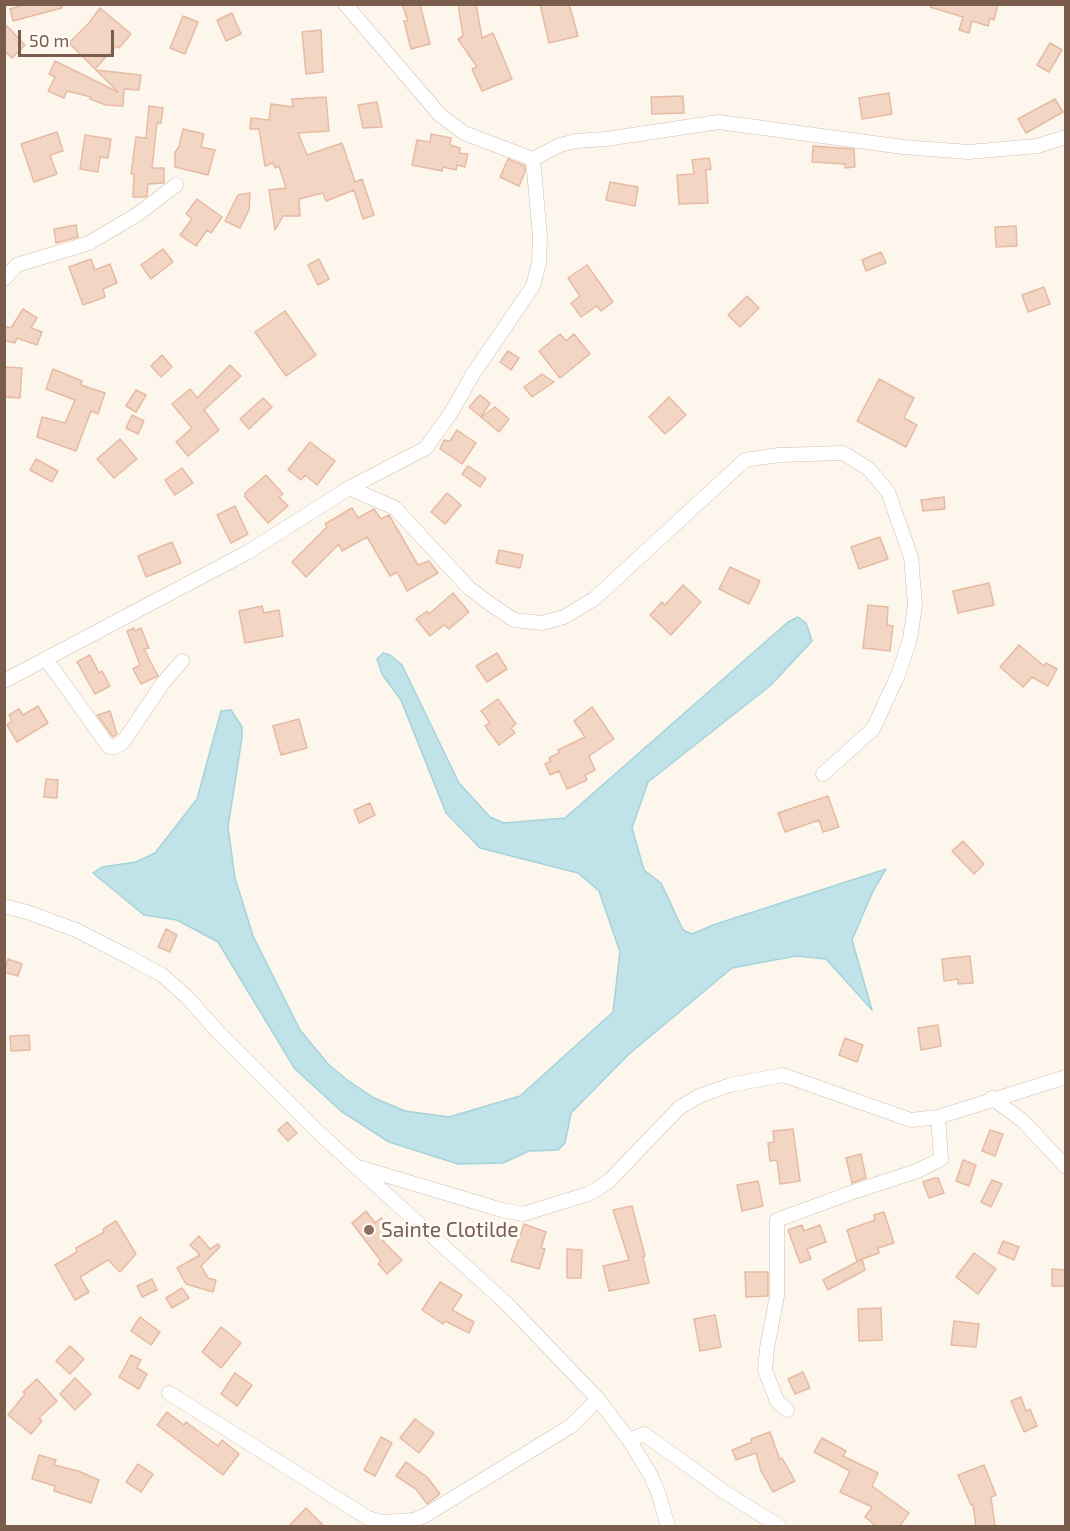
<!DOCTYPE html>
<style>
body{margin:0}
#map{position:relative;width:1070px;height:1531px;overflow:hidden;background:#fdf6ec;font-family:"Exo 2",sans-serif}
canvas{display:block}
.frame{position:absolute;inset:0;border:6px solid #7a5c4d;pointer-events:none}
.scale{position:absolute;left:18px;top:30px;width:96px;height:27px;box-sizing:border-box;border:3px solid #7a5c4d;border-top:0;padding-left:8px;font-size:18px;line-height:21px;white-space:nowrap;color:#7a5c4d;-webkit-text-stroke:4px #fffaf3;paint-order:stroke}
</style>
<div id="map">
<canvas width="1070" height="1531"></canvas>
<div class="frame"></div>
<div class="scale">50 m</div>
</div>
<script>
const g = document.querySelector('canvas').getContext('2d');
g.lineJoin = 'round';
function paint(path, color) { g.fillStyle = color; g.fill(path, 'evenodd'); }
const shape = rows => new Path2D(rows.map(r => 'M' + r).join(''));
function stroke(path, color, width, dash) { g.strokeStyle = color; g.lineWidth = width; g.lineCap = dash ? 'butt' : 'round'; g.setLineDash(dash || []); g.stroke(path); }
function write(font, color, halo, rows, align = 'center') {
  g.font = font + ' "Exo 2",sans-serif'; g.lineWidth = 6; g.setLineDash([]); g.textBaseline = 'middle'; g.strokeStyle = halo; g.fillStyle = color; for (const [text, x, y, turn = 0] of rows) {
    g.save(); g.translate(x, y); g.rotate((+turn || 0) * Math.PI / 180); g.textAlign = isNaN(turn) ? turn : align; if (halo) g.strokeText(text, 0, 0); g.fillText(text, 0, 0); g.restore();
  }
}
const water = shape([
 [798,617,806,623,812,641,771,685,648,782,632,828,644,870,661,883,683,930,692,934,713,925,886,869,873,891,852,940,872,1010,826,959,796,956,732,968,629,1054,571,1113,565,1143,558,1150,529,1151,503,1163,458,1164,389,1142,341,1111,295,1069,218,942,177,920,144,915,93,873,102,867,136,862,155,853,197,799,221,711,231,710,242,727,242,738,228,827,235,878,253,936,300,1030,329,1065,346,1079,374,1098,405,1111,449,1117,520,1096,613,1012,620,952,599,891,578,873,480,848,446,813,401,700,382,674,377,659,383,653,390,655,402,665,459,783,490,817,504,823,565,818,788,622,798,617]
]);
const building = shape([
 [26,4,62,4,62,8,13,21,10,9,26,4],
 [402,4,420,4,430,44,411,49,404,21,408,21,402,4],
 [458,4,476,4,482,38,493,33,512,79,482,91,472,69,477,67,458,39,463,36,458,4],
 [540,4,569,4,578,36,549,43,540,4],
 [931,4,998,4,994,20,990,18,988,26,972,21,969,33,959,30,963,17,930,7,931,4],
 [100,8,131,34,119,48,116,46,95,69,69,43,89,23,100,8],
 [232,13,241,34,226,41,217,20,232,13],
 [183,16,198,22,185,54,170,48,183,16],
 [4,23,25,45,12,58,4,51,4,23],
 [321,30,323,72,306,74,302,32,321,30],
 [1050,43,1062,50,1049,72,1037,65,1050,43],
 [55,61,118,92,96,70,141,75,139,90,124,89,123,106,106,105,90,99,91,97,67,91,64,98,48,91,55,77,49,74,55,61],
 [889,93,892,114,862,119,859,98,889,93],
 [683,96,684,113,652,114,651,97,683,96],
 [326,97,329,131,298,133,307,155,342,143,355,182,362,179,374,215,363,219,354,190,326,201,323,193,299,199,300,216,283,216,275,230,269,190,286,188,279,166,275,168,273,163,265,166,259,129,250,129,251,118,269,120,271,104,293,107,292,99,326,97],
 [1055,99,1063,112,1026,133,1018,119,1055,99],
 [377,102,382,127,363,128,358,105,377,102],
 [149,106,163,108,161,123,157,123,152,168,164,168,164,183,148,184,147,196,145,197,133,197,134,174,131,174,136,137,146,138,149,106],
 [183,129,204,134,201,147,215,150,208,175,175,167,175,152,179,147,183,129],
 [57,132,63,151,50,155,57,174,34,182,21,144,57,132],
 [431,134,451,138,450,145,460,148,459,153,468,154,465,167,457,165,456,170,443,167,442,171,412,165,417,140,430,142,431,134],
 [85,135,111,139,108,158,100,157,98,172,80,169,85,135],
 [813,146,854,149,855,167,845,168,845,164,812,162,813,146],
 [709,158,711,169,706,170,708,203,679,204,677,175,694,174,692,160,709,158],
 [508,159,525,166,525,172,519,186,500,177,508,159],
 [610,182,638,187,635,206,606,200,610,182],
 [250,193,249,210,240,228,225,221,238,195,250,193],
 [197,199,222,217,211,233,207,230,196,246,180,235,192,219,186,214,197,199],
 [76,225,78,237,56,243,54,229,76,225],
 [1016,226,1017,246,996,247,995,227,1016,226],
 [163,249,173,262,151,279,141,265,163,249],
 [881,252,886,263,866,271,862,260,881,252],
 [91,259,95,270,110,264,117,283,103,289,105,297,83,305,69,267,91,259],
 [319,259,329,279,318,285,308,265,319,259],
 [587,265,613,302,601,311,597,306,581,317,571,303,580,296,568,278,587,265],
 [1044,287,1050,304,1028,312,1022,295,1044,287],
 [747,296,759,308,740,327,728,315,747,296],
 [23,309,37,318,31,328,42,332,37,345,17,338,15,343,4,340,4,326,11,328,23,309],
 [285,311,316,355,286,376,255,332,285,311],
 [560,334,566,341,574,334,590,354,560,378,539,351,560,334],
 [508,351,519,358,511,370,500,362,508,351],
 [162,355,172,367,161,377,151,366,162,355],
 [230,365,241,376,204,410,219,430,188,456,176,442,192,428,172,404,190,389,197,398,230,365],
 [4,367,22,368,20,398,4,397,4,367],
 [53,369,82,381,81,385,105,393,98,414,91,411,76,451,37,437,42,417,65,423,75,400,46,389,53,369],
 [542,374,554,382,532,397,524,387,542,374],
 [879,379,914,398,904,418,917,425,906,447,857,421,879,379],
 [136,390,146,395,136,412,126,406,136,390],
 [480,395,490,403,481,417,469,407,480,395],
 [669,397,686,415,665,434,649,417,669,397],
 [263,398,272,407,249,429,240,419,263,398],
 [495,407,509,419,499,432,481,417,495,407],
 [132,415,144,421,138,434,126,428,132,415],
 [457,430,476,443,462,464,440,449,444,440,450,441,457,430],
 [120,439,137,459,114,478,97,459,120,439],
 [310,442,335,461,317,485,305,475,301,480,288,470,310,442],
 [36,459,58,471,52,482,30,470,36,459],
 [468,466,486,478,480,487,462,474,468,466],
 [182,468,193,483,175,495,165,480,182,468],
 [266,475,283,494,279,497,288,506,268,523,245,497,245,493,266,475],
 [447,493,461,505,445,524,431,512,447,493],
 [944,497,945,509,923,511,921,500,944,497],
 [235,506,248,534,231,543,217,515,235,506],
 [352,508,358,518,374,509,381,519,389,515,418,565,429,561,438,573,407,591,397,572,390,576,367,537,342,551,339,544,306,577,292,562,327,527,325,524,352,508],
 [880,537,888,559,859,569,851,547,880,537],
 [172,542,181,563,146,577,138,556,172,542],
 [499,550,523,555,520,568,496,563,499,550],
 [730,567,760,581,749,604,719,589,730,567],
 [989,583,994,605,958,613,953,591,989,583],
 [683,585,701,602,671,635,650,615,662,602,665,605,683,585],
 [453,593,469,612,449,629,444,625,430,636,416,619,427,611,429,614,453,593],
 [868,605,888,607,887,625,893,626,890,651,863,648,868,605],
 [262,606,264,613,279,610,283,636,245,643,239,611,262,606],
 [134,628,135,631,141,628,149,648,144,649,158,676,141,684,133,669,140,665,127,631,134,628],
 [1019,645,1044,666,1046,663,1057,669,1048,686,1032,677,1023,687,1000,667,1019,645],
 [497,653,507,669,487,682,476,666,497,653],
 [90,655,99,673,102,671,110,686,95,694,77,662,90,655],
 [498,699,516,724,511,728,515,733,499,745,485,726,490,723,481,711,498,699],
 [38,706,48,723,17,742,7,725,12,721,9,715,19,709,23,715,38,706],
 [592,707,614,739,589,756,595,770,585,775,587,780,567,789,559,771,550,775,545,764,551,761,549,758,559,753,558,750,585,737,574,721,592,707],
 [110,711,117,734,113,737,97,715,110,711],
 [299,719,307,748,281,755,273,726,299,719],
 [46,779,58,780,57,798,44,797,46,779],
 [828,796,839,827,823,832,819,820,785,832,778,813,828,796],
 [370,803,375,815,359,823,354,810,370,803],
 [963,841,984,864,974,874,952,851,963,841],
 [166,929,177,935,170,952,158,947,166,929],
 [970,956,973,983,958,984,958,979,944,981,942,959,970,956],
 [8,959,22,964,18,976,4,972,8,959],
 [938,1025,941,1046,921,1050,918,1028,938,1025],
 [29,1035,30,1050,11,1051,10,1036,29,1035],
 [845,1038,863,1045,857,1062,839,1055,845,1038],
 [287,1122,297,1133,288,1141,278,1130,287,1122],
 [793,1129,800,1181,780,1184,777,1160,770,1161,768,1143,774,1142,773,1131,793,1129],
 [990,1130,1003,1134,995,1156,982,1151,990,1130],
 [861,1154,866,1178,852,1183,846,1158,861,1154],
 [963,1160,976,1165,969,1186,956,1181,963,1160],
 [934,1178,938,1178,944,1193,929,1198,923,1182,934,1178],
 [992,1180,1002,1184,991,1207,981,1202,992,1180],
 [758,1181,763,1206,742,1211,737,1185,758,1181],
 [632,1206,645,1256,643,1257,649,1283,609,1291,603,1266,629,1260,613,1210,632,1206],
 [366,1211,375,1223,381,1218,393,1233,383,1241,402,1260,387,1274,378,1264,381,1261,352,1223,366,1211],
 [884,1212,894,1243,878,1248,879,1253,857,1261,847,1230,875,1220,874,1215,884,1212],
 [116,1221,136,1254,120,1272,108,1260,80,1277,89,1292,75,1300,55,1265,77,1252,76,1248,104,1232,103,1229,116,1221],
 [524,1224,546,1232,541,1248,545,1249,539,1269,511,1261,524,1224],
 [802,1225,804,1231,820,1225,826,1242,807,1249,811,1259,800,1263,788,1230,802,1225],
 [199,1236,210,1249,218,1244,220,1247,201,1266,208,1278,216,1280,213,1292,186,1284,177,1268,200,1255,190,1245,199,1236],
 [1003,1241,1019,1247,1014,1260,998,1253,1003,1241],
 [567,1249,582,1250,581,1278,567,1278,567,1249],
 [974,1253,996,1269,978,1294,956,1277,974,1253],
 [862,1259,865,1270,828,1290,823,1280,862,1259],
 [1052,1269,1065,1270,1065,1286,1052,1286,1052,1269],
 [745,1272,768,1272,768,1296,746,1297,745,1272],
 [152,1279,157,1290,142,1297,137,1286,152,1279],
 [440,1282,462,1295,452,1310,474,1322,469,1333,445,1321,443,1324,422,1310,440,1282],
 [182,1288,189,1298,172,1308,166,1298,182,1288],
 [881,1308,882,1340,859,1341,858,1309,881,1308],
 [715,1315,721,1347,700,1351,694,1319,715,1315],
 [140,1317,160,1332,151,1345,131,1331,140,1317],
 [954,1321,979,1324,976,1347,951,1345,954,1321],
 [221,1327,241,1343,221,1368,202,1352,221,1327],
 [70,1346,84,1359,70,1374,56,1361,70,1346],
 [131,1355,141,1360,137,1368,147,1374,139,1389,119,1377,131,1355],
 [803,1372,810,1388,795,1394,788,1379,803,1372],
 [235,1373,252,1385,237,1406,221,1394,235,1373],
 [75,1378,91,1394,75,1410,60,1394,75,1378],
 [37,1379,57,1401,39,1418,42,1421,31,1434,8,1415,25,1394,23,1392,37,1379],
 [1021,1397,1026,1411,1030,1409,1037,1426,1024,1432,1011,1401,1021,1397],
 [167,1412,184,1425,186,1422,218,1446,222,1440,239,1454,223,1475,157,1425,167,1412],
 [415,1419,434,1433,419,1453,400,1438,415,1419],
 [770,1432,780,1460,782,1458,795,1481,773,1492,761,1471,756,1453,736,1460,732,1450,752,1442,751,1439,770,1432],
 [381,1437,392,1443,375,1476,364,1470,381,1437],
 [822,1438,846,1451,843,1456,878,1473,872,1486,909,1513,899,1527,877,1527,865,1517,872,1507,840,1492,850,1471,814,1452,822,1438],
 [39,1455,56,1460,54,1465,78,1471,99,1480,91,1503,54,1491,55,1486,32,1479,39,1455],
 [406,1462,427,1477,440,1494,427,1504,416,1489,396,1476,406,1462],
 [138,1464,153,1474,141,1492,126,1482,138,1464],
 [984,1465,996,1495,991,1497,995,1526,976,1527,973,1504,971,1505,958,1475,984,1465],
 [306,1508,325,1527,288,1527,306,1508]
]);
const minor = shape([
 [533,159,560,145,576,141,606,139,719,122,903,147,969,152,1037,146,1066,137],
 [4,279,17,265,89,243,138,214,176,185],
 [349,488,395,508,469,588,493,606,514,620,542,623,564,617,594,599,745,460,779,455,843,453,869,469,888,492,911,557,915,605,910,639,898,675,873,729,823,774],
 [46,659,109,747,115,747,123,742,163,683,182,661],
 [4,681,248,552,349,488,426,448,452,411,473,374,533,286,539,263,540,237,533,159,464,133,440,115,345,4],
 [4,906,27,912,76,930,127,956,162,975,187,997,218,1032,318,1132,507,1304,598,1399,629,1440,650,1474,658,1492,668,1526],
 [992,1098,1023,1121,1066,1167],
 [358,1167,502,1210,523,1214,588,1194,599,1188,610,1180,679,1108,699,1096,730,1085,783,1075,911,1120,938,1117,1066,1077],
 [169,1393,368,1518,382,1522,414,1520,424,1516,571,1426,598,1399],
 [787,1410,777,1401,765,1370,767,1348,777,1296,777,1220,856,1191,917,1171,941,1159,938,1117],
 [629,1440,644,1434,726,1493,779,1526]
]);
const markers = [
 [369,1230,6,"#8d6e63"]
];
const educationNames = [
 ["Sainte Clotilde",381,1230]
];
paint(water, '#bfe3e8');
stroke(water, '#a5d3da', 1.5);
paint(building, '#f3d5c3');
stroke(building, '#e6bba3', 1.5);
stroke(minor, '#d1beb0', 15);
stroke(minor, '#fff', 14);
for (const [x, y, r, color] of markers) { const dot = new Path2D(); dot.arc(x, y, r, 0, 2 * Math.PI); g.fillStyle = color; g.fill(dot); stroke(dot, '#fffaf3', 2); }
write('21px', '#785e54', '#fffaf3', educationNames, 'left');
</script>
